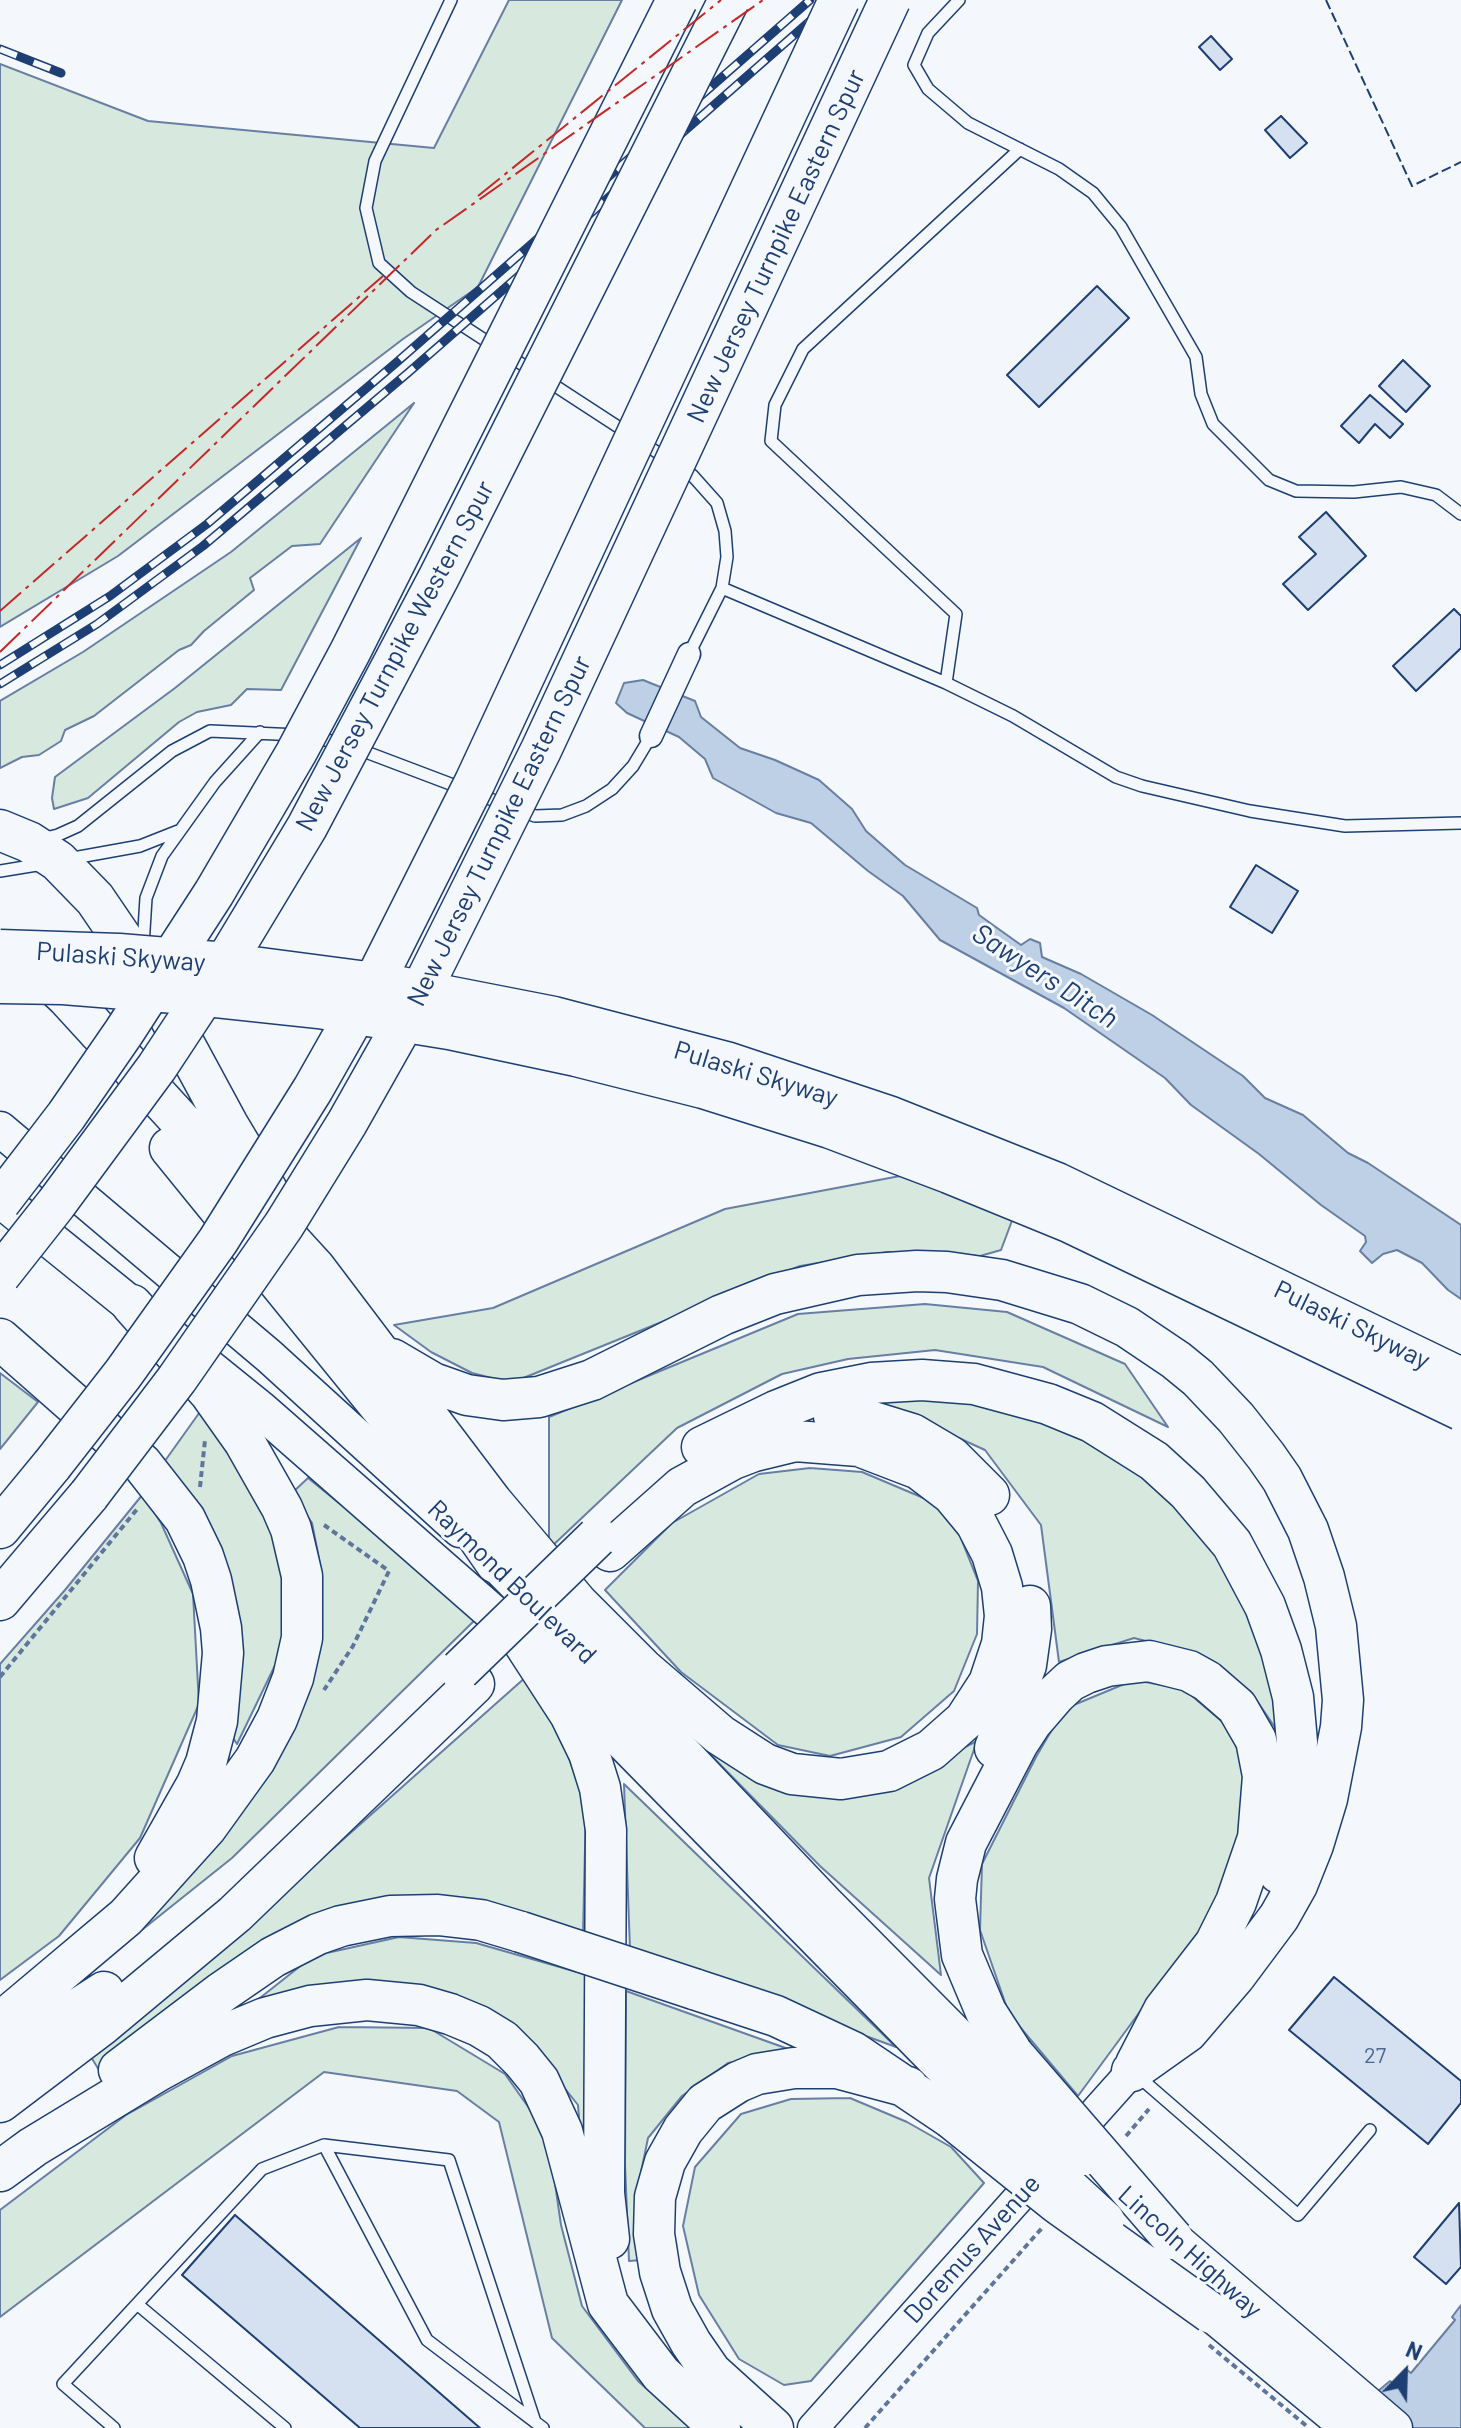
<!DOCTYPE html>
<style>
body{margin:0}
#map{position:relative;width:1461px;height:2428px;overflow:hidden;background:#f4f7fb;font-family:Barlow,sans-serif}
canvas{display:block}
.north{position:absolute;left:1365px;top:2332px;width:80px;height:80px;-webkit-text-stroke:6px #f4f7fb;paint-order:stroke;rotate:23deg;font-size:22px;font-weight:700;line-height:32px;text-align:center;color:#1d3f73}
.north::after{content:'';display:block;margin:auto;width:28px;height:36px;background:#1d3f73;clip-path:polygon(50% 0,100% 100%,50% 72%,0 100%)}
</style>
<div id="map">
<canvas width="1461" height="2428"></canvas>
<div class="north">N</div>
</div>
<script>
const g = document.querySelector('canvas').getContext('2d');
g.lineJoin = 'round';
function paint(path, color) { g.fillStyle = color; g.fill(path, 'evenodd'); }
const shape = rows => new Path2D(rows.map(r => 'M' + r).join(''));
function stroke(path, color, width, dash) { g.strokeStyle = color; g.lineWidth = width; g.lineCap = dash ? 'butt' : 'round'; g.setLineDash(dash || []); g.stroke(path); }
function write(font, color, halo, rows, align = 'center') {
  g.font = font + ' Barlow,sans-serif'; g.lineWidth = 6; g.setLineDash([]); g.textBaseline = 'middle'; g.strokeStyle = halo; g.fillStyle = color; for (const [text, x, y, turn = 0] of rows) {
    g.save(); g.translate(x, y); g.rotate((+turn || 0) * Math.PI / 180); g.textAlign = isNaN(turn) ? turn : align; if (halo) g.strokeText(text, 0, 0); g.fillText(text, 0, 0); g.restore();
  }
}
const green = shape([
 [509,0,622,0,478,287,403,339,118,556,0,627,0,64,148,121,434,148,509,0],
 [414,403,320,544,292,546,250,578,254,590,204,631,191,645,179,650,94,716,65,730,61,741,39,755,22,757,0,768,0,701,83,652,231,552,414,403],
 [361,538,281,690,247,689,231,705,197,712,179,722,88,798,54,809,52,798,55,777,175,688,361,538],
 [900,1176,1013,1218,1001,1250,980,1256,888,1252,800,1266,511,1383,472,1373,431,1352,394,1325,493,1308,725,1209,900,1176],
 [925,1304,1007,1312,1125,1364,1168,1427,1043,1367,935,1350,848,1359,782,1374,677,1428,549,1549,549,1417,798,1314,925,1304],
 [0,1373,38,1402,0,1449,0,1373],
 [869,1397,962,1398,1047,1413,1138,1466,1230,1559,1274,1667,1276,1729,1251,1692,1193,1653,1134,1638,1059,1662,1041,1525,985,1450,869,1397],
 [202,1409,241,1462,271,1531,288,1593,280,1655,237,1744,229,1732,162,1465,202,1409],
 [810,1468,862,1472,933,1502,960,1536,978,1581,977,1634,954,1691,901,1737,830,1756,778,1745,681,1672,605,1590,672,1523,759,1474,810,1468],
 [308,1478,479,1616,232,1858,103,1961,305,1701,320,1651,321,1569,312,1523,292,1493,308,1478],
 [143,1494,161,1523,193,1594,199,1704,140,1838,59,1936,0,1980,0,1664,65,1590,143,1494],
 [536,1668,586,1805,583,1935,322,1919,99,2070,91,2057,302,1876,536,1668],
 [1134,1680,1184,1689,1226,1725,1248,1771,1250,1819,1208,1919,1078,2096,1009,2014,980,1930,982,1864,1036,1757,1064,1709,1134,1680],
 [697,1741,898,1781,977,1741,929,1878,941,1975,820,1866,697,1741],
 [624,1784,896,2047,630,1950,624,1784],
 [399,1937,476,1943,591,1976,583,2170,578,2105,527,2041,451,1997,246,2009,313,1956,399,1937],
 [626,1991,794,2051,728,2063,682,2096,648,2138,636,2197,642,2260,629,2261,625,2165,626,1991],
 [339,2027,429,2028,505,2074,548,2135,561,2225,582,2306,638,2381,690,2428,645,2428,552,2338,499,2122,457,2091,324,2072,0,2317,0,2210,126,2115,232,2056,339,2027],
 [850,2098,907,2122,951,2147,984,2183,811,2381,784,2385,739,2359,699,2295,683,2226,695,2167,741,2114,791,2099,850,2098]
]);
const water = shape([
 [643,680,695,701,701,717,740,748,775,760,819,780,852,809,866,831,905,865,977,908,979,915,1021,945,1030,939,1040,943,1042,957,1081,974,1152,1015,1243,1076,1265,1098,1303,1115,1348,1153,1368,1163,1461,1225,1461,1299,1448,1290,1422,1263,1397,1250,1383,1254,1372,1263,1360,1251,1366,1242,1365,1236,1321,1205,1259,1154,1191,1105,1165,1078,1064,1008,940,940,903,896,868,871,811,823,776,813,713,778,705,759,679,737,627,713,616,703,624,683,643,680],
 [1461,2305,1461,2428,1346,2428,1371,2397,1390,2381,1395,2385,1407,2370,1411,2373,1455,2320,1452,2317,1461,2305]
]);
const building = shape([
 [1211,36,1232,59,1220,70,1199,47,1211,36],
 [1281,116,1307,143,1290,158,1265,130,1281,116],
 [1097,286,1129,318,1039,407,1007,375,1097,286],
 [1403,360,1430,386,1406,412,1379,386,1403,360],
 [1370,395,1403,424,1390,438,1375,424,1359,443,1341,426,1370,395],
 [1326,512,1366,556,1308,610,1283,584,1316,554,1299,537,1326,512],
 [1454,609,1461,616,1461,648,1416,691,1393,666,1454,609],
 [1256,865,1298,891,1272,933,1230,907,1256,865],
 [1334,1977,1461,2081,1461,2103,1428,2144,1289,2030,1334,1977],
 [1459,2203,1461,2267,1446,2284,1414,2257,1459,2203],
 [235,2215,480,2428,360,2428,182,2275,235,2215]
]);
const path = shape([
 [200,1487,205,1440],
 [324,1525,389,1571,353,1646,324,1690],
 [0,1677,138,1508],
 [1126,2136,1149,2109],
 [865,2428,1042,2228]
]);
const service = shape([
 [451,0,375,161,366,208,379,263,411,292,692,475,717,503,725,531,727,557,722,588,689,654],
 [959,0,928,33,914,65,928,89,968,123,1059,169,1093,193,1121,227,1196,357,1201,394,1213,424,1269,480,1296,491,1354,492,1401,487,1436,495,1461,514],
 [722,588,946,683,1013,716,1116,777,1142,786,1250,811,1345,826,1461,823],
 [946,683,956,614,771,441,775,405,803,349,1020,149],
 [358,749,535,816,562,815,586,806,612,789,633,766,651,736],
 [42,839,58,835,78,826,172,751,210,731,298,735,342,743],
 [68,859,140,846,178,831],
 [0,871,43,864],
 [143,946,146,898,162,856,215,782,260,732],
 [1139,2077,1298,2215,1370,2130],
 [324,2145,449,2160,535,2422],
 [137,2304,285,2428],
 [114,2428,63,2384,262,2169,324,2145,427,2340,543,2428]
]);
const minor = shape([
 [651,736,689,654]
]);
const secondary = shape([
 [813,2428,1132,2071]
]);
const primary = shape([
 [0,1129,269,1356,460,1530]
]);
const trunk = shape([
 [0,1199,261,1410,520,1637,966,2091],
 [496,1563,658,1727,825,1903,991,2070],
 [1173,2239,1394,2428],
 [1211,2313,1350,2428]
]);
const motorway = shape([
 [0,830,29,842,58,861,95,899,148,977,228,1125,267,1190],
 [35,967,67,997,315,1268,492,1502,578,1604,643,1669,720,1735,765,1764,792,1774,841,1779,889,1771,931,1750,965,1720,989,1683,1002,1644,1005,1616,1002,1587,992,1554,976,1523,952,1494,919,1469,859,1446,795,1441,754,1451,733,1459,682,1487,610,1551],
 [170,1148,430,1468,496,1563],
 [0,1339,142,1464,185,1519,203,1556,211,1580,221,1628,223,1653,217,1721,206,1763,197,1784,155,1858],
 [392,1359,433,1383,467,1395,503,1400,539,1397,592,1380,722,1315,775,1294,858,1275,917,1271,947,1272,1002,1280,1080,1304,1127,1327,1176,1360,1198,1378,1236,1418,1266,1456,1282,1479,1308,1530,1324,1577,1336,1626,1343,1700,1341,1727,1327,1799,1313,1845,1297,1885,1279,1917,1235,1976,1187,2032,1132,2071],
 [834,1416,870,1421,912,1434,951,1457,989,1495],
 [702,1447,776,1411,821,1393,871,1383,922,1380,974,1384,1048,1404,1092,1422,1154,1461,1188,1492,1232,1544,1265,1606,1281,1650,1293,1697,1297,1742,1293,1812,1279,1873],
 [0,1528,52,1465],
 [0,1600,89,1495],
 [520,1637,570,1714,589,1753,600,1788,606,1830,604,2193,609,2239],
 [995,1748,1026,1665,1031,1629,1030,1606],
 [694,1989,776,2016,853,2052,951,2118],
 [0,2023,126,1917,206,1828,255,1760,277,1719,293,1678,302,1638,302,1576,291,1529,282,1508,244,1441,210,1393,132,1305],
 [1013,2054,986,2012,962,1955,955,1899,957,1879,966,1843,1018,1743,1031,1723,1056,1694,1070,1681,1086,1673,1107,1666,1149,1661,1189,1671,1207,1681,1237,1707,1256,1740,1263,1776,1258,1838,1236,1902,1215,1944,1164,2010,1136,2064],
 [0,2059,104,1992],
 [119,2070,222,1992,273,1957,318,1934,341,1926,390,1916,438,1915,481,1920,521,1932],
 [0,2102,103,2024,235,1914,474,1684],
 [0,2171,33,2147,158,2071,222,2036,265,2018,310,2006,367,2000,419,2005,450,2014,479,2026,502,2040,522,2060,539,2081,562,2131,608,2304,661,2374,720,2428],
 [773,2428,711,2372,691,2343,672,2309,660,2272,654,2234,655,2197,665,2162,683,2130,705,2103,738,2082,757,2074,794,2068,837,2068,908,2087]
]);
const rail = shape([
 [0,49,61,73],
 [0,665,110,596,207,524,397,362,810,0],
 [0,684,97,624,203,546,409,372,834,0]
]);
const pathBridge = shape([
 [1209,2345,1309,2428]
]);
const trunkBridge = shape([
 [991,2070,1084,2157],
 [966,2091,1106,2220]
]);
const motorwayBridge = shape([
 [0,950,119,954,215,962,390,985,554,1017,726,1062,891,1117,1057,1183,1461,1378],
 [0,983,63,984,188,994,319,1008,449,1029,576,1056,703,1088,830,1128,949,1173,1069,1222,1461,1410],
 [0,1202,66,1116,124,1032,214,893,296,753,350,652,677,0],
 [0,1275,56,1204,157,1067,219,973,307,827,439,577,729,0],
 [52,1465,123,1374,218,1241,313,1089,381,969,475,782,839,0],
 [89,1495,177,1379,284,1225,347,1123,417,999,541,750,890,0],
 [460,1670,597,1537],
 [521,1932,694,1989],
 [1013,2054,1173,2239],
 [951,2118,1057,2203,1211,2313]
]);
const fence = shape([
 [1326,0,1412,186,1461,162]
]);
const power = shape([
 [478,196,721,0],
 [0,611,383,276],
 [0,652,436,230,763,0]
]);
const numberNames = [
 ["27",1375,2056]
];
const streetNames = [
 ["New Jersey Turnpike Eastern Spur",776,246,-65],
 ["New Jersey Turnpike Western Spur",395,656,-62],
 ["New Jersey Turnpike Eastern Spur",499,831,-64],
 ["Pulaski Skyway",121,957,4],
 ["Pulaski Skyway",756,1074,17],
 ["Pulaski Skyway",1352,1325,26],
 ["Raymond Boulevard",512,1582,44],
 ["Doremus Avenue",972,2249,-48],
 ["Lincoln Highway",1190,2252,42]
];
const waterNames = [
 ["Sawyers Ditch",1045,976,33]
];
paint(green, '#d7e8df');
stroke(green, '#687fa3', 2);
paint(water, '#bed0e5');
stroke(water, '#687fa3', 2);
paint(building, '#d5e0f0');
stroke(building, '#1d3f73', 2);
stroke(service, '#1d3f73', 14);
stroke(minor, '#1d3f73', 25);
stroke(secondary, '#1d3f73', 33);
stroke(primary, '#1d3f73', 37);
stroke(trunk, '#1d3f73', 39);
stroke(motorway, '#1d3f73', 43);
stroke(path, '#5e769c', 4, [6, 4]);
stroke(service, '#f4f7fb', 11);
stroke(minor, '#f4f7fb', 22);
stroke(secondary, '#f4f7fb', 30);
stroke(primary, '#f4f7fb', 34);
stroke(trunk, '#f4f7fb', 36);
stroke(motorway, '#f4f7fb', 40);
stroke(rail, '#1d3f73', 9);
stroke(rail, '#f4f7fb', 6, [18]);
stroke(trunkBridge, '#1d3f73', 39, []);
stroke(motorwayBridge, '#1d3f73', 43, []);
stroke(pathBridge, '#5e769c', 4, [6, 4]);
stroke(trunkBridge, '#f4f7fb', 36);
stroke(motorwayBridge, '#f4f7fb', 40);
stroke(fence, '#1d3f73', 2, [10, 4]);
stroke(power, '#c62828', 2, [28, 6, 4, 6]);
write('22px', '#4b6792', null, numberNames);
write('26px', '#1d3f73', '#f4f7fb', streetNames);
write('italic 28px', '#1d3f73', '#f4f7fb', waterNames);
</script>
